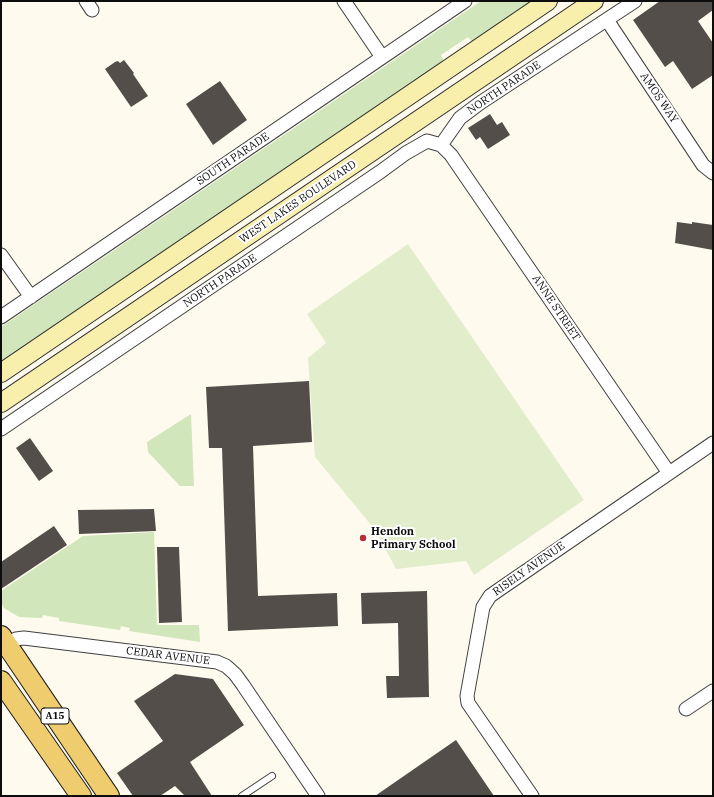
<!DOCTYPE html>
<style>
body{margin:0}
#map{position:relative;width:714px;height:797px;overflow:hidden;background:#fefaee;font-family:"IBM Plex Serif",serif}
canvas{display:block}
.frame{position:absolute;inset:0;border:2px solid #0d0d0d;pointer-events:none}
</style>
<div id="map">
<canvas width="714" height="797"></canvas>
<div class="frame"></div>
</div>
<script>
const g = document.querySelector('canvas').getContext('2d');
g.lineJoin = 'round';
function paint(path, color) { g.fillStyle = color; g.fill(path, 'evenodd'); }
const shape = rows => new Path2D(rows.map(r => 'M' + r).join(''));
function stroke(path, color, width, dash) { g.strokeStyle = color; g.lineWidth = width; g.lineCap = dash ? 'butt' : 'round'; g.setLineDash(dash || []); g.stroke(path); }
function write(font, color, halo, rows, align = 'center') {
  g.font = font + ' "IBM Plex Serif",serif'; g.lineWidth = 4; g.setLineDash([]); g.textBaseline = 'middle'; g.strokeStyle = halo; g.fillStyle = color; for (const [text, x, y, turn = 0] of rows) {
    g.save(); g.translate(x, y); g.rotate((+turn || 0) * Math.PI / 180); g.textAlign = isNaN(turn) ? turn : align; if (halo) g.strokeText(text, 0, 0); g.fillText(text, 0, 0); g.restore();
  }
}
const green = shape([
 [481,1,533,1,472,42,468,37,441,55,444,61,1,362,1,327],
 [191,414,194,486,180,486,148,452,147,442],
 [154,532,157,625,199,625,200,642,129,631,130,628,121,626,120,630,59,621,59,618,43,615,42,618,19,617,4,608,1,602,1,591,83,536]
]);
const pitch = shape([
 [408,244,584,500,474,575,466,561,396,569,376,531,315,457,308,358,326,343,307,314]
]);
const building = shape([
 [660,1,713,1,713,10,698,21,713,43,713,75,692,89,673,61,665,67,633,20],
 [124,60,134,73,133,74,148,96,131,107,105,69,115,62,118,61,120,63],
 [220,81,247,120,213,145,186,104],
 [490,114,497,125,502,122,510,135,488,149,480,137,476,140,468,128],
 [677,222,692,224,692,222,713,225,713,250,675,243],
 [309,381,312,442,253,446,258,596,337,593,338,626,228,631,222,448,209,448,206,387],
 [30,438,53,471,39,481,16,448],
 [154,509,156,531,79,534,78,510],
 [54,526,67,545,1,589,1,562],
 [157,547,179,547,182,622,159,623],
 [427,591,429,697,387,698,386,676,399,676,398,623,362,624,361,593],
 [175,674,213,679,244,725,190,762,212,796,185,796,175,786,160,796,133,796,117,773,163,741,134,701],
 [456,740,494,796,375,796]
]);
const lane = shape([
 [242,796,272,776]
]);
const street = shape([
 [86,1,92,10],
 [344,1,382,57],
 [607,20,703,165,713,173],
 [441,145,460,118,480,103,635,1],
 [1,255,31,297],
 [1,317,465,1],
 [1,429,380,172,406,153,427,141,441,145,451,155,669,473],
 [1,647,16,639,24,638,217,662,226,666,235,674,243,685,318,796],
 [686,709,713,691],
 [532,796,468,703,467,696,483,607,490,596,500,589,713,443]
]);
const secondary = shape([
 [1,373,548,1],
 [1,403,594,1]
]);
const primary = shape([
 [1,636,109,796],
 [1,681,81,796]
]);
const markers = [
 [363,538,4,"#b32f38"]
];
const shields = [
 [55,716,28]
];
const shieldNames = [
 ["A15",55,716]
];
const streetNames = [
 ["NORTH PARADE",504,88,-34],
 ["AMOS WAY",659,98,56],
 ["SOUTH PARADE",233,159,-34],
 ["WEST LAKES BOULEVARD",298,202,-34],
 ["NORTH PARADE",220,281,-34],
 ["ANNE STREET",556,308,56],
 ["RISELY AVENUE",529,569,-35],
 ["CEDAR AVENUE",168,656,7]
];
const poiNames = [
 ["Hendon",371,532],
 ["Primary School",371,545]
];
paint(green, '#d1e6ba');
paint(pitch, '#e2eecb');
paint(building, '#544e4a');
stroke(lane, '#404040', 8);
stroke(street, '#404040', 15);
stroke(secondary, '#2f2f2f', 20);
stroke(primary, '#1e1e1e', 22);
stroke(lane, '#fff', 6);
stroke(street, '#fff', 13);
stroke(secondary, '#f9efad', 18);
stroke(primary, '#efcc6d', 20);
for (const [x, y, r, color] of markers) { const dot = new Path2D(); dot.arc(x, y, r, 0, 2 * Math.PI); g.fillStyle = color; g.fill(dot); stroke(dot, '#fff', 1.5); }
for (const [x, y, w] of shields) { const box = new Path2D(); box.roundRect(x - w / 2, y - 8, w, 16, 3); g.fillStyle = '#fff'; g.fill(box); stroke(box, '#0d0d0d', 1); }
write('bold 10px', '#0d0d0d', null, shieldNames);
write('11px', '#0d0d0d', '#fff', streetNames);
write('bold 11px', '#0d0d0d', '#fff', poiNames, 'left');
</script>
